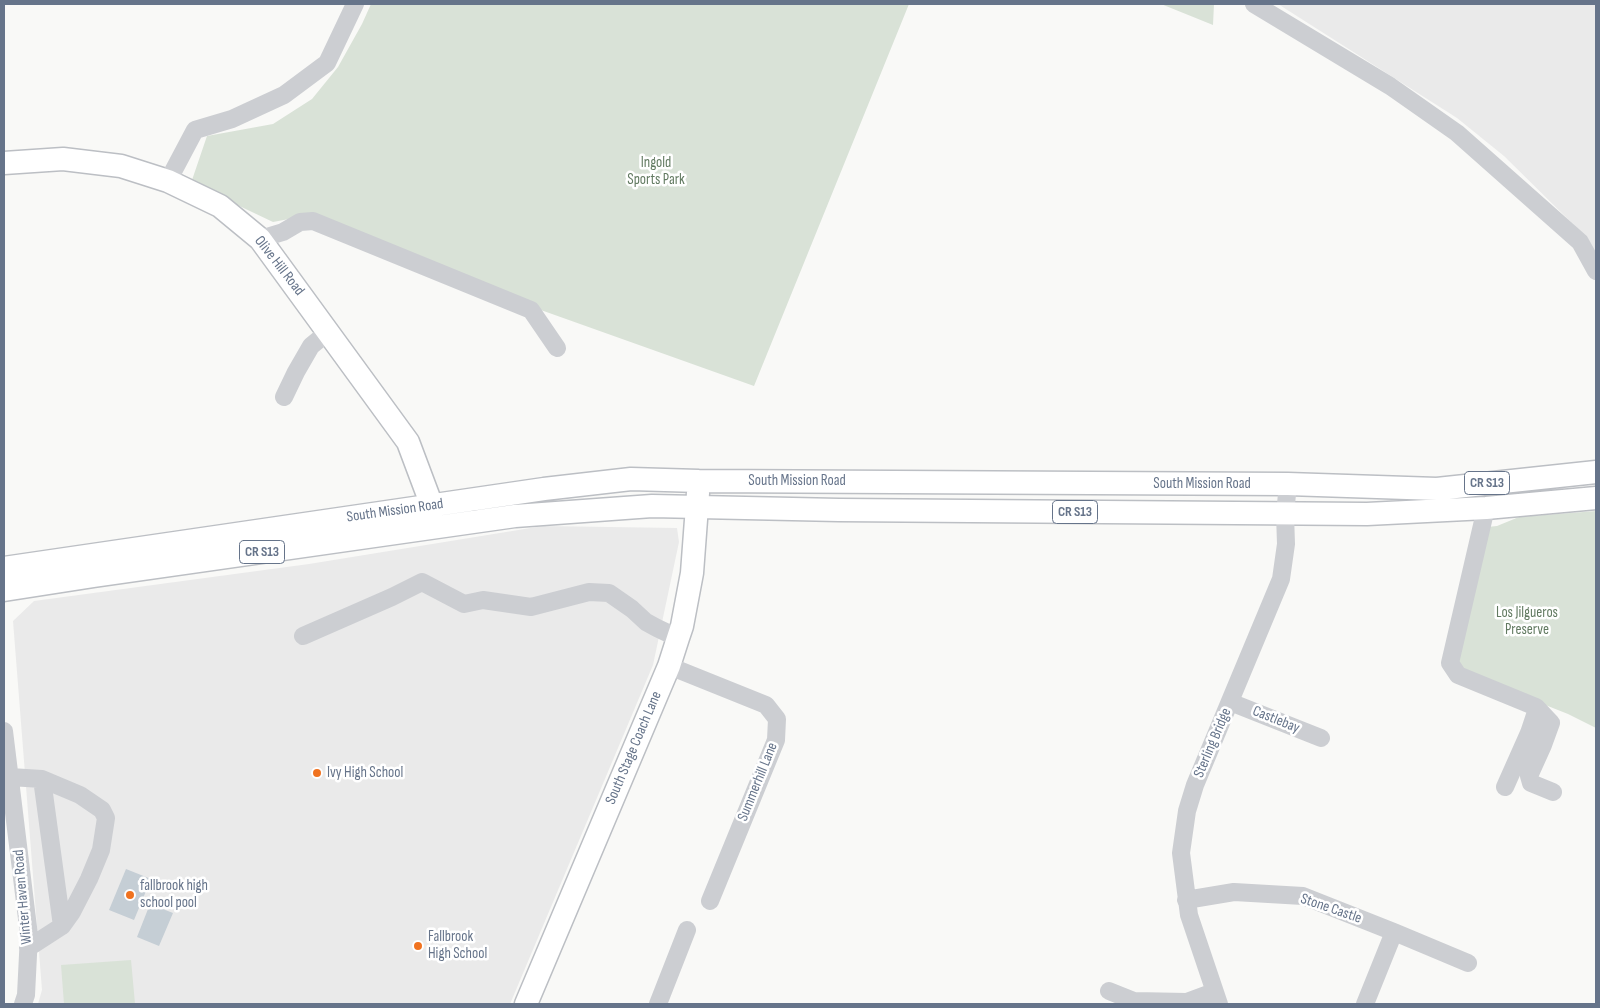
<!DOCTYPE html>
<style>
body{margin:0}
#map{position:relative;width:1600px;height:1008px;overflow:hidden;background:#f9f9f7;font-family:"Sofia Sans Condensed",sans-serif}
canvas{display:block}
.frame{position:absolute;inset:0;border:5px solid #66748a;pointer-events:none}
</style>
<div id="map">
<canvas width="1600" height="1008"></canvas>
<div class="frame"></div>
</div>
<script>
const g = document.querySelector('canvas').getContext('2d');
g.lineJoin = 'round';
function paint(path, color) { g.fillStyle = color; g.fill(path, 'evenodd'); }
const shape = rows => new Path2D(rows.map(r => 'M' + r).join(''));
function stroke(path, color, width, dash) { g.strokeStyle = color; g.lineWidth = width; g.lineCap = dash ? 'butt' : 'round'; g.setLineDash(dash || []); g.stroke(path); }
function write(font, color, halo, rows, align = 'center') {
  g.font = font + ' "Sofia Sans Condensed",sans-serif'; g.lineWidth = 5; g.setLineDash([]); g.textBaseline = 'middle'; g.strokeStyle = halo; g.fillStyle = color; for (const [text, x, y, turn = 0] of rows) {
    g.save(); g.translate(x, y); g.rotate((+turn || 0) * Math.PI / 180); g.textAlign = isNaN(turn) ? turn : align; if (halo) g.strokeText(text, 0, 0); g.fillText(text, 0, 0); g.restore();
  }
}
const built = shape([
 [1278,4,1596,4,1596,253,1582,233,1504,156,1457,118],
 [543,526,677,528,679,542,653,665,510,1004,38,1004,42,990,13,621,34,601,309,564]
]);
const green = shape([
 [371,4,909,4,754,386,538,309,305,216,273,222,191,183,207,136,273,124,312,99,338,67,362,24],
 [1161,4,1214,4,1213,25],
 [1596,511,1596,728,1568,714,1442,664,1477,528,1497,526,1519,517],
 [131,960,135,1004,64,1004,61,965]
]);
const water = shape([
 [126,869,151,879,134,920,109,910],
 [150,904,173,913,159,946,137,937]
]);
const minor = shape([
 [1254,4,1390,86,1457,133,1580,242,1596,271],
 [168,181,195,130,232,119,284,95,327,63,355,4],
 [260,239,283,232,300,222,313,221,531,310,557,348],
 [284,397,296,372,311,346,328,332],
 [1486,508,1450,663,1458,675,1536,707,1551,723,1543,745,1529,776,1531,783,1553,792],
 [303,636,392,597,422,582,464,604,483,600,531,607,589,592,609,593,632,609,646,622,657,628,678,638],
 [669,666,766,705,777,719,776,740,710,901],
 [1230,702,1321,738],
 [4,731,29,935,26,995,23,1004],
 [4,779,10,777,42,779,80,795,102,810,106,818,101,850,89,879,72,912,62,926,28,948],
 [42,779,62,926],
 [1505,787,1529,733,1537,709],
 [1186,900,1234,892,1303,896,1394,932,1468,963],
 [1109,991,1134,1001,1187,1002,1214,992],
 [658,1004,687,930],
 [1219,1004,1189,915,1181,853,1187,811,1195,785,1281,579,1286,544,1285,514,1288,484],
 [1365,1004,1394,932]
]);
const major = shape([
 [4,163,63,159,121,166,168,181,220,206,260,239,408,442,432,506,431,521],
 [4,568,544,489,631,479,699,481,1288,484,1437,489,1596,472],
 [4,590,94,576,515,516,652,506,839,510,1367,514,1486,508,1596,498],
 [526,1004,669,666,678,638,682,626,692,573,698,493]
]);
const markers = [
 [317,773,5,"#f0721f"],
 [130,895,5,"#f0721f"],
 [418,946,5,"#f0721f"]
];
const shields = [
 [1487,483,45],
 [1075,512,45],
 [262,552,45]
];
const shieldNames = [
 ["CR S13",1487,483],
 ["CR S13",1075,512],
 ["CR S13",262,552]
];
const parkNames = [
 ["Ingold",656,163],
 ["Sports Park",656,180],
 ["Los Jilgueros",1527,613],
 ["Preserve",1527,630]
];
const streetNames = [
 ["Olive Hill Road",279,266,52],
 ["South Mission Road",797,481],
 ["South Mission Road",1202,484],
 ["South Mission Road",395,511,-8],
 ["Castlebay",1276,720,22],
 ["Sterling Bridge",1213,743,-67],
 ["South Stage Coach Lane",634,748,-67],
 ["Summerhill Lane",758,782,-68],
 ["Winter Haven Road",23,897,-95],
 ["Stone Castle",1331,909,19]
];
const poiNames = [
 ["Ivy High School",327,773],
 ["fallbrook high",140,886],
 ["school pool",140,903],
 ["Fallbrook",428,937],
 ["High School",428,954]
];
paint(built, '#eaeaea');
paint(green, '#d9e2d7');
paint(water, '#c5ced5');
stroke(major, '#bcbfc4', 25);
stroke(minor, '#ccced2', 18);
stroke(major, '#fff', 22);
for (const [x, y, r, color] of markers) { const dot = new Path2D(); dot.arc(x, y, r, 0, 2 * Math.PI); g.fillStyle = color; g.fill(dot); stroke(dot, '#fff', 2); }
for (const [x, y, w] of shields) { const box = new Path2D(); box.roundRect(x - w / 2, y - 11.5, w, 23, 4); g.fillStyle = '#fff'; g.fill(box); stroke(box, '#66748a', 1); }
write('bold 14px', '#66748a', null, shieldNames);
write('15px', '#627a61', '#fff', parkNames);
write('15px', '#66748a', '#fff', streetNames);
write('15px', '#66748a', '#fff', poiNames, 'left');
</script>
